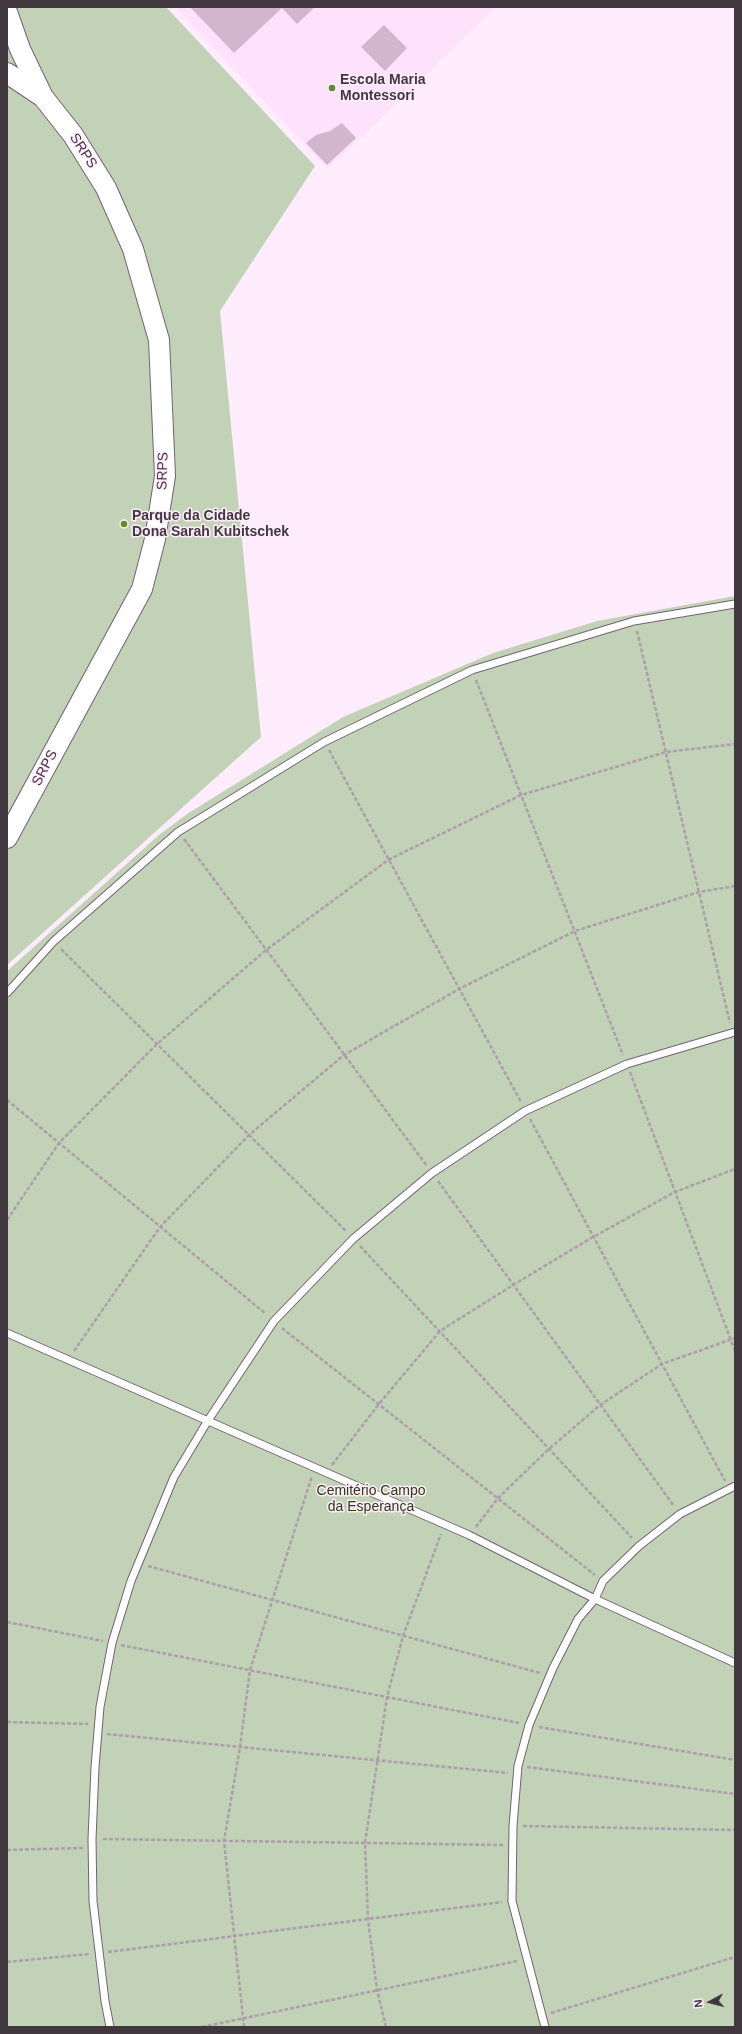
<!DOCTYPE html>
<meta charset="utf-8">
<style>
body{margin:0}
#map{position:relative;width:742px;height:2034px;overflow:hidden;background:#ffecfc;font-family:Helvetica,sans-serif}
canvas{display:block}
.frame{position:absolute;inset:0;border:8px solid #40373f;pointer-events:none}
.north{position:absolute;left:690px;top:1982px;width:40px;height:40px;-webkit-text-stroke:3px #ffecfc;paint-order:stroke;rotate:263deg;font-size:11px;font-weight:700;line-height:16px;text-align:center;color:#40373f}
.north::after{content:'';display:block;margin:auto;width:14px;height:18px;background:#40373f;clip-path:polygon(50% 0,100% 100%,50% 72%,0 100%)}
</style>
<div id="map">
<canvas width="742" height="2034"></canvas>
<div class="frame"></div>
<div class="north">N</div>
</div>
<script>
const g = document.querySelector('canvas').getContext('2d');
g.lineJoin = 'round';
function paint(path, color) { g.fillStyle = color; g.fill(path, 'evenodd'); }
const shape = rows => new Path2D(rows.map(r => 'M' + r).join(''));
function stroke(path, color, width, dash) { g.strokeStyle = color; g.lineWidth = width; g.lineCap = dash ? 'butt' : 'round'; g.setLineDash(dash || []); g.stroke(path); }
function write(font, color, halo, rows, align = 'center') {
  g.font = font + ' Helvetica,sans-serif'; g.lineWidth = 3; g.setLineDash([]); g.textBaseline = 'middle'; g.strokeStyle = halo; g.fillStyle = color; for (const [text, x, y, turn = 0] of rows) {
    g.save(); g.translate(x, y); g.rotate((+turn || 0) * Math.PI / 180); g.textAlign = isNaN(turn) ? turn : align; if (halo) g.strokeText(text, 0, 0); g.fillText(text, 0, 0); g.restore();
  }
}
const built = shape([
 [175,7,496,7,328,169]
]);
const green = shape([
 [7,7,166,7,315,166,220,311,261,737,7,965],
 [735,596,735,2027,7,2027,7,971,160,834,187,814,343,717,493,653,597,621]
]);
const building = shape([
 [190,7,315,7,297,24,282,8,234,53],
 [384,25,407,48,385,71,361,47],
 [342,123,356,138,327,165,306,143,316,135,330,131]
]);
const path = shape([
 [637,631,730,1023],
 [476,680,623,1055],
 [329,750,521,1102],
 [184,839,427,1166],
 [61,949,346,1231],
 [630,1072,735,1351],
 [7,1100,266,1314],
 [530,1119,725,1481],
 [438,1181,674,1506],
 [7,1220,59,1143,157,1044,266,950,388,860,521,795,666,752,735,744],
 [360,1246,632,1538],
 [282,1328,595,1575],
 [74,1351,160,1227,249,1135,344,1055,459,989,575,931,699,892,735,886],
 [332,1465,379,1404,440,1331,513,1285,593,1237,675,1192,735,1169],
 [476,1527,498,1498,549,1449,600,1405,662,1364,735,1338],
 [148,1566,540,1673],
 [7,1622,103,1641],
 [121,1645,519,1723],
 [7,1722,88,1724],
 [539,1727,735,1760],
 [107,1734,508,1773],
 [527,1767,735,1794],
 [523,1826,735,1830],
 [103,1839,503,1845],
 [7,1850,83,1848],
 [108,1952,502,1902],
 [7,1962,89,1954],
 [551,2013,735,1957],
 [202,2027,517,1961],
 [244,2027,224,1841,240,1747,250,1670,312,1476],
 [386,2027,377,1990,368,1919,365,1843,387,1697,403,1636,441,1534]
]);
const lane = shape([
 [7,993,54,941,178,832,324,742,472,670,634,621,735,604],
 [7,1333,469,1535,595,1599,735,1663],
 [110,2027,105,2001,93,1901,92,1839,95,1767,100,1707,112,1643,131,1581,174,1477,207,1422,274,1321,353,1239,432,1173,525,1111,627,1064,735,1032],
 [545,2027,512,1901,513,1826,518,1766,529,1725,553,1668,578,1619,595,1599,603,1581,639,1546,680,1514,735,1486]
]);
const secondary = shape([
 [7,12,20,49,43,97,73,135,106,188,133,249,159,340,165,476,155,539,142,589,7,838],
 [7,73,43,97]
]);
const markers = [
 [332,88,4,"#5d8f25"],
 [124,524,4,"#5d8f25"]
];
const poiNames = [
 ["Escola Maria",340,80],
 ["Montessori",340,96],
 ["Parque da Cidade",132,516],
 ["Dona Sarah Kubitschek",132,532]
];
const streetNames = [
 ["SRPS",83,151,57],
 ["SRPS",163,471,-88],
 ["SRPS",45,768,-62]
];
const parkNames = [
 ["Cemitério Campo",371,1491],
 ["da Esperança",371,1507]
];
paint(built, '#fee1fa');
paint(green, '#c2d2b6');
paint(building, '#d1b6cd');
stroke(lane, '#756172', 9);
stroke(secondary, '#756172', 22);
stroke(path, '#ad9eab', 2.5, [4, 2]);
stroke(lane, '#fff', 7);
stroke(secondary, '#fff', 20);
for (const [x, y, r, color] of markers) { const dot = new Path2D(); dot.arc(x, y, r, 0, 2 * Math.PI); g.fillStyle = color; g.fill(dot); stroke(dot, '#ffecfc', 1.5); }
write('bold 14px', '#40373f', '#ffecfc', poiNames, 'left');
write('14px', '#40373f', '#ffecfc', streetNames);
write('14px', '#273d10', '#ffecfc', parkNames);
</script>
